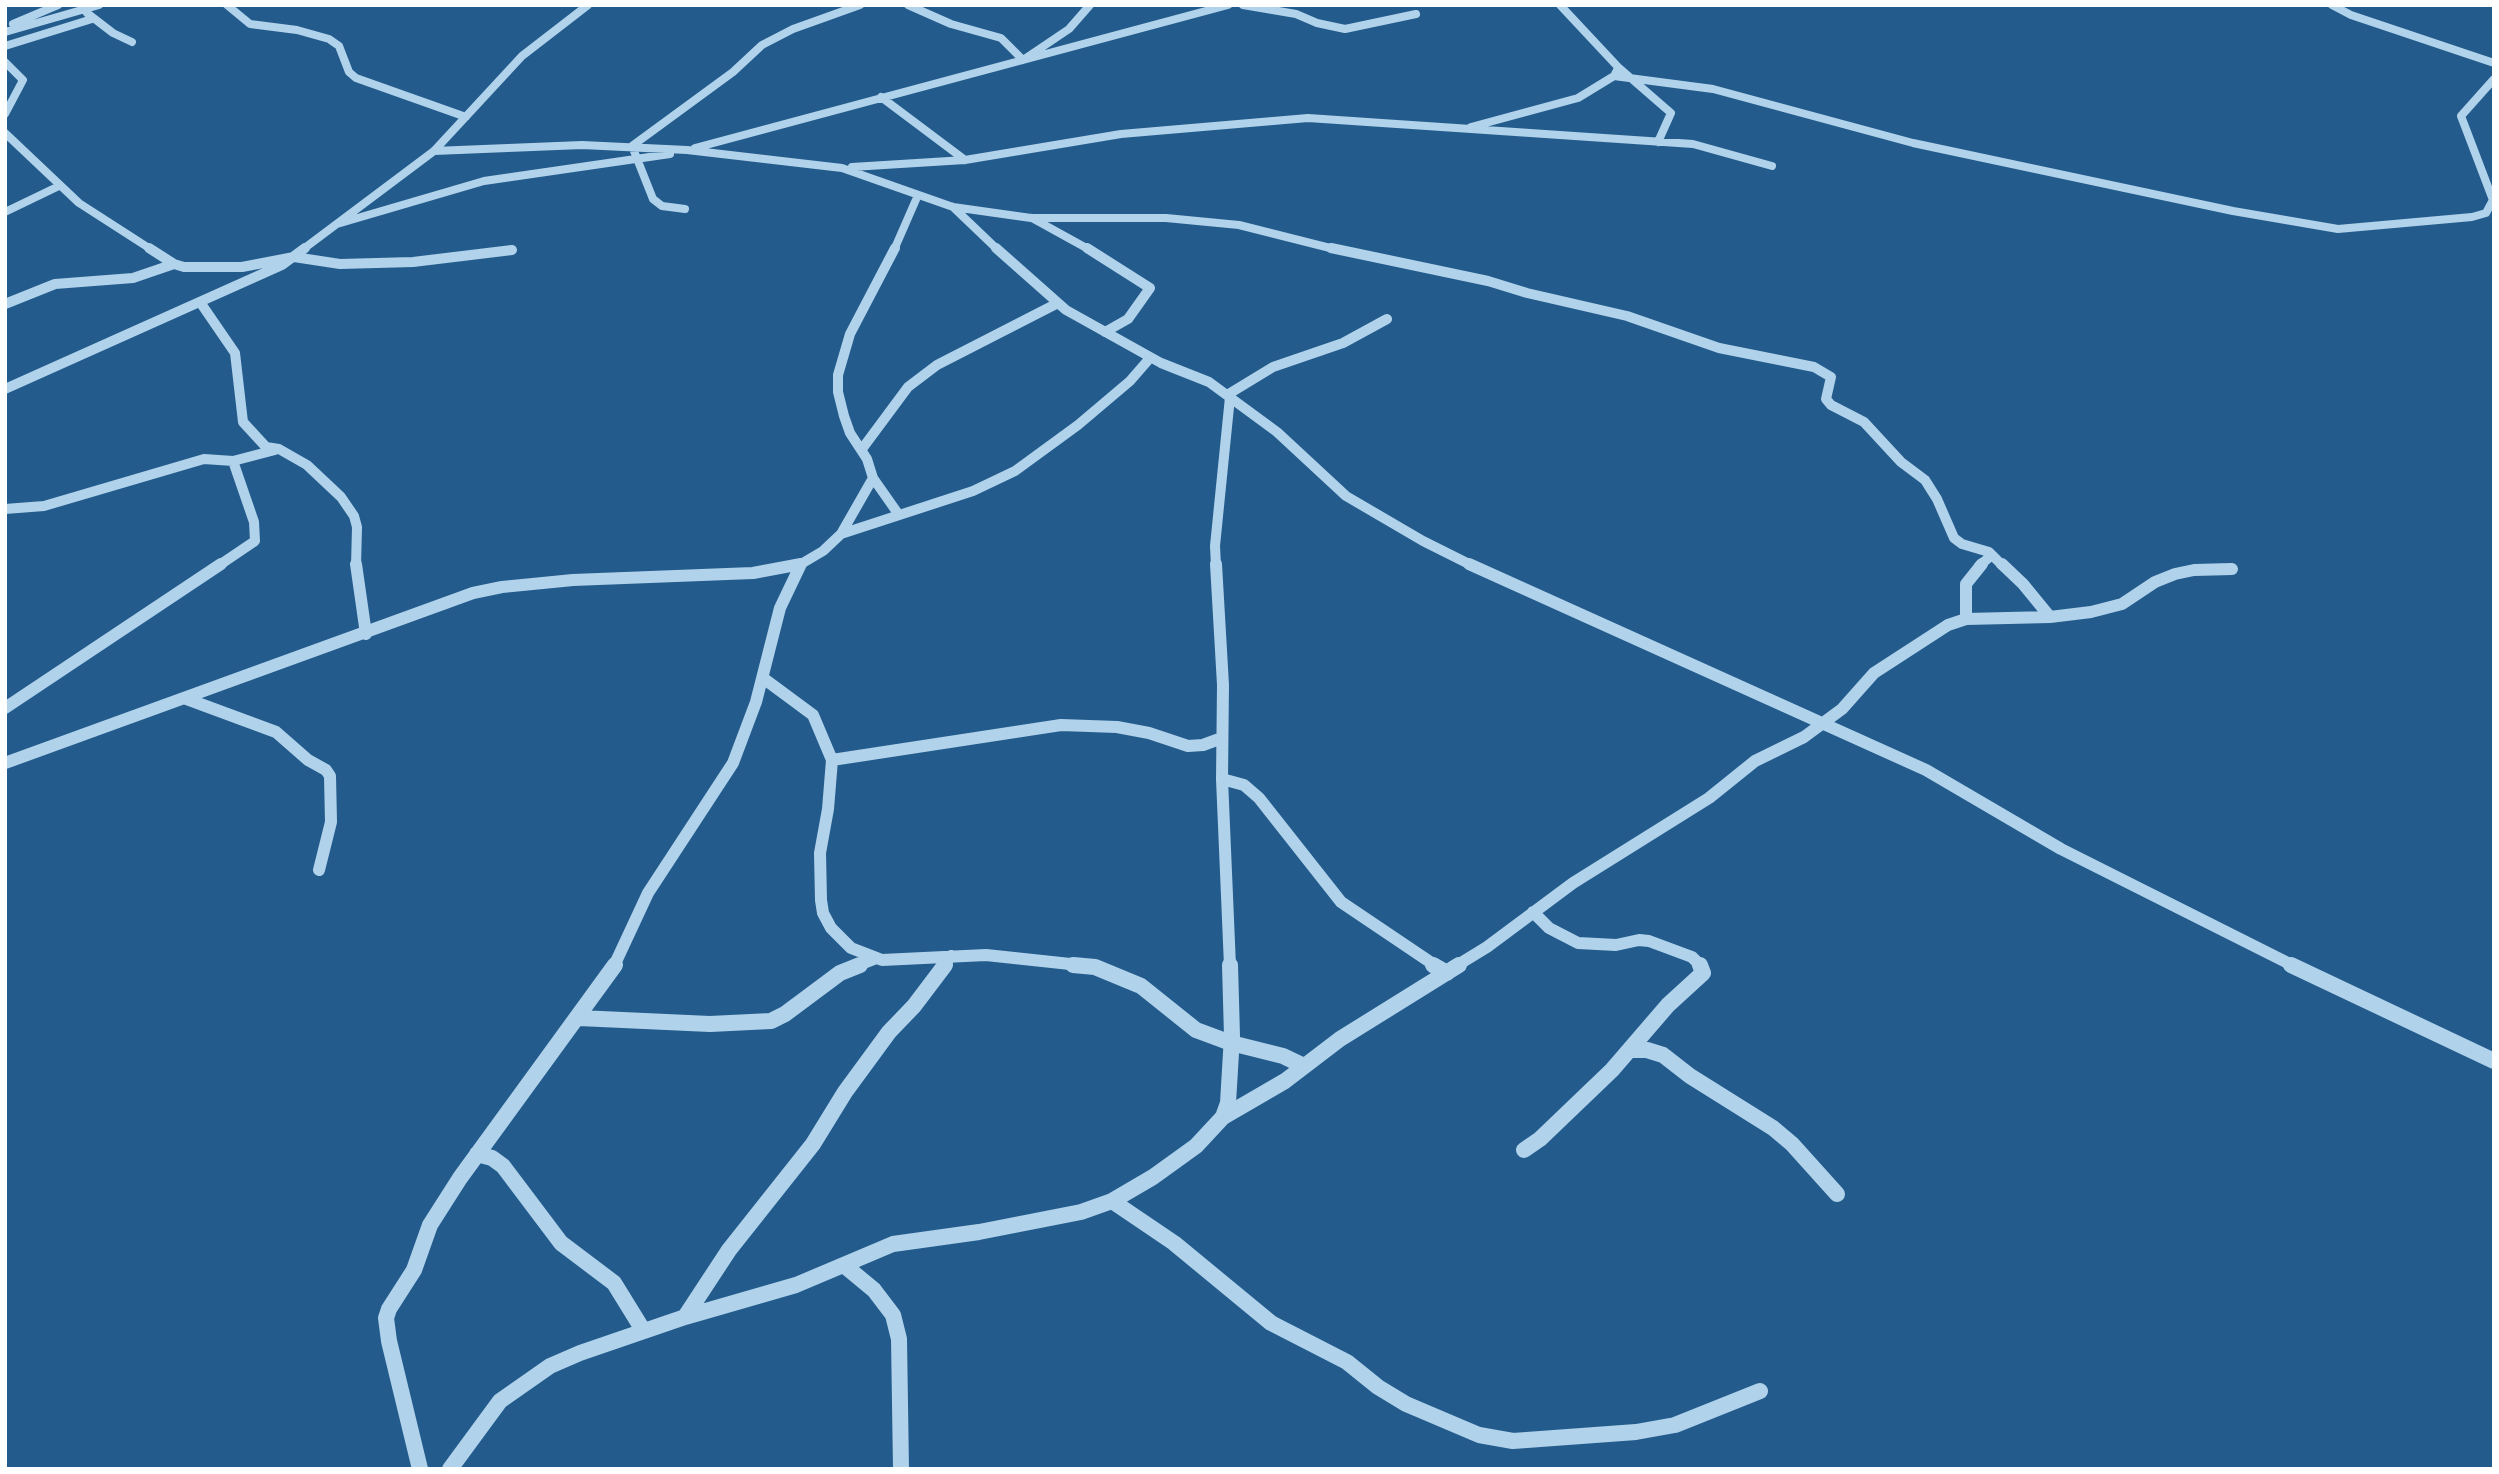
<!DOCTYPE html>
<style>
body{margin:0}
#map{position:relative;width:2499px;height:1474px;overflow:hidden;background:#235c8c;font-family:"Titillium Web",sans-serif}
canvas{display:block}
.frame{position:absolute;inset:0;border:7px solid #fff;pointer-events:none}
</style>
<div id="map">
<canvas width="2499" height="1474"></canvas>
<div class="frame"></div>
</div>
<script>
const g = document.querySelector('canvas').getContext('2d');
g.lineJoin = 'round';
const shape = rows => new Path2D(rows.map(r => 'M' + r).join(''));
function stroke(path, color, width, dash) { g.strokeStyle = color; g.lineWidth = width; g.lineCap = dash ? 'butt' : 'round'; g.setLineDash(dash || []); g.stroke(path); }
const minorFar3 = shape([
 [227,5,250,24,297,30,329,39,339,46,349,72,356,78,466,117],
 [908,5,951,24,1001,38,1023,60,1069,29,1090,5],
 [1243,5,1296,14,1317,23,1345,29,1416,14],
 [1560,5,1618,67,1671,113,1658,142],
 [2332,5,2351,15,2494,63],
 [87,13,113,33,132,42],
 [13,24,58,5],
 [5,32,99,5],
 [5,46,92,19],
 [5,62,23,80,5,114],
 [1614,76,1713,89,1913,143,2233,211,2338,229,2472,217,2486,213,2493,200,2461,116,2494,79],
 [881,97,965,160],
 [1471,127,1578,98,1614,76,1617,70],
 [5,133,79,203,152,250],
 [695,148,1228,5],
 [434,151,582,145,687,150,842,168,953,207,1031,218,1166,218,1239,225,1338,250],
 [852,167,965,160,1121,134,1308,118,1693,144,1772,166],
 [953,207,998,250],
 [685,209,662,206,653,199,632,146,733,72,762,45,793,29,860,5],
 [5,212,59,186],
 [1032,218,1090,250],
 [337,224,484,181,670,154],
 [302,250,434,151,522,56,588,5],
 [894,250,918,195]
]);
const minorFar2 = shape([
 [149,248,174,264,184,267,242,267,294,257,340,264,413,262,512,250],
 [996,248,1066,310,1161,363,1209,382,1277,432,1346,496,1423,541,1473,566],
 [1087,248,1150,288,1128,319,1105,332],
 [1331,248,1488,281,1527,293,1627,316,1719,348,1814,367,1831,377,1826,399,1831,405,1864,422,1901,462,1925,480,1937,499,1954,538,1962,544,1989,552,2003,566],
 [200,302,235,353,243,422,266,447,279,449,307,465,341,497,354,516,357,527,356,566],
 [5,304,55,284,133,278,174,264],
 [5,389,282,265,305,248],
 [1227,395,1273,367,1343,343,1387,319],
 [862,449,908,387,937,365,1058,303],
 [873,478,899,515],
 [5,509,44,506,204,459,233,461,275,450],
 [841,534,873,478,867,459,850,433,844,416,838,392,838,375,850,334,895,248],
 [218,566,255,541,254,522,233,461],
 [792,566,801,564,823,551,841,534,973,491,1015,471,1078,425,1130,381,1150,358],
 [1216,566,1215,546,1230,397],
 [1979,566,1992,555]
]);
const minorFar1 = shape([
 [356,564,366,634],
 [1216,564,1223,685,1222,779,1230,966],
 [1469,564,1926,770,2061,849,2294,966],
 [2002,564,2023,584,2050,617],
 [1966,619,1966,584,1982,564],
 [763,678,813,715,832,760,1061,725,1117,727,1149,733,1188,746,1203,745,1222,738],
 [184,698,276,732,308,760,326,770,330,776,331,822,319,870],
 [5,708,221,564],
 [832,760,828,809,820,853,821,900,823,913,831,928,851,948,882,960,986,955,1089,966],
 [5,763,473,593,502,587,573,580,753,573,801,564],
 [1222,779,1244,785,1259,798,1341,902,1436,966],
 [1533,912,1549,928,1578,943,1616,945,1639,940,1649,941,1692,957,1701,966],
 [614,966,648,893,733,763,756,702,780,608,801,564],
 [856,966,874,959],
 [943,966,951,956],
 [1456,966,1487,947,1573,883,1709,798,1755,761,1804,737,1842,709,1874,673,1948,625,1966,619,2050,617,2091,612,2122,604,2155,582,2175,574,2194,570,2232,569]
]);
const minor = shape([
 [1073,965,1095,967,1141,986,1196,1030,1231,1043,1283,1056,1304,1066],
 [1433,965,1447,973],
 [2291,965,2494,1061],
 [579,1018,710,1024,771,1021,785,1014,840,973,860,965],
 [1630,1050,1647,1050,1663,1055,1690,1076,1773,1128,1792,1144,1837,1194],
 [1223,1117,1285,1081,1340,1039,1459,965],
 [1524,1150,1540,1139,1612,1070,1668,1005,1703,973,1700,965],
 [477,1154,492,1158,503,1166,561,1243,614,1283,643,1330],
 [1112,1201,1153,1177,1196,1146,1223,1117,1228,1103,1232,1036,1230,965],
 [845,1266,874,1290,893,1315,899,1339,901,1469],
 [685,1317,729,1250,813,1144,845,1092,889,1032,914,1006,945,965],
 [420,1469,389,1341,386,1318,389,1309,414,1270,430,1225,460,1178,615,965],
 [450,1469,500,1401,550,1366,580,1353,685,1317,796,1285,893,1244,979,1232,1081,1212,1112,1201,1174,1243,1271,1323,1347,1362,1378,1387,1406,1404,1479,1435,1513,1441,1636,1432,1675,1425,1760,1391]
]);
stroke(minorFar3, '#b1d2eb', 8);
stroke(minorFar2, '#b1d2eb', 10);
stroke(minorFar1, '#b1d2eb', 12);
stroke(minor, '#b1d2eb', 16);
</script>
